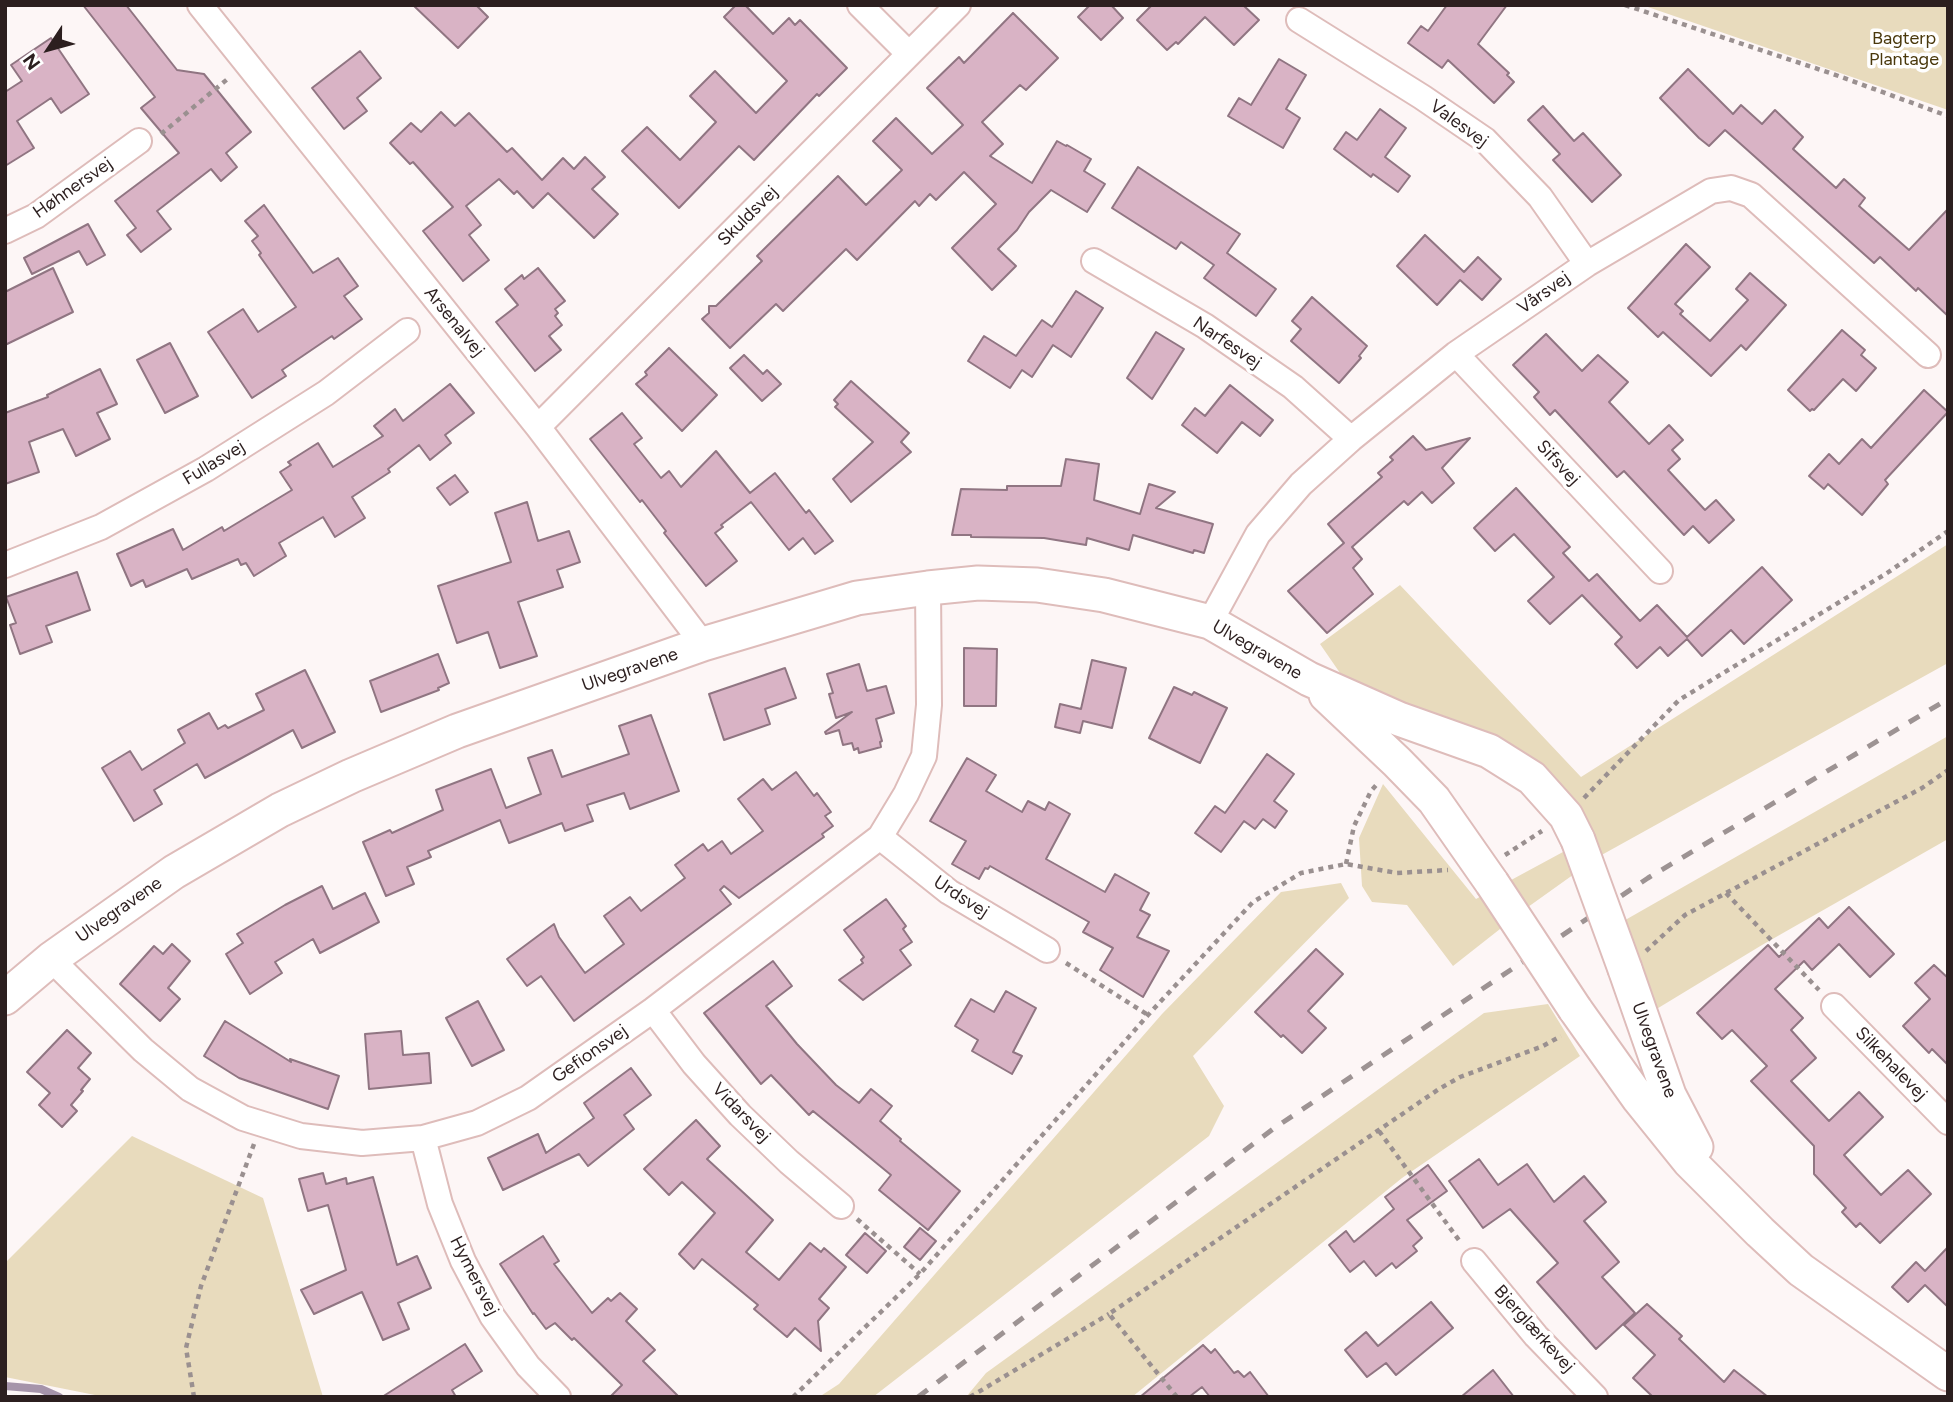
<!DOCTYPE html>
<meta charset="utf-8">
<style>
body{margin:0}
#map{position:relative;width:1953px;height:1402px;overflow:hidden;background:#fdf6f6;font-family:Figtree,sans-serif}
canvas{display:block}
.frame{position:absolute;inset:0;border:7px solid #2c1f1f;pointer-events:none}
.north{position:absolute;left:14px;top:14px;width:70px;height:70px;-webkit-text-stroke:5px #fff;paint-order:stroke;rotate:234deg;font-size:19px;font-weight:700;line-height:28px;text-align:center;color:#2c1f1f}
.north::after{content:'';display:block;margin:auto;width:24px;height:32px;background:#2c1f1f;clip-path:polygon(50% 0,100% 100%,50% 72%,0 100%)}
</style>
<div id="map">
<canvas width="1953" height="1402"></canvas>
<div class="frame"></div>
<div class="north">N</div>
</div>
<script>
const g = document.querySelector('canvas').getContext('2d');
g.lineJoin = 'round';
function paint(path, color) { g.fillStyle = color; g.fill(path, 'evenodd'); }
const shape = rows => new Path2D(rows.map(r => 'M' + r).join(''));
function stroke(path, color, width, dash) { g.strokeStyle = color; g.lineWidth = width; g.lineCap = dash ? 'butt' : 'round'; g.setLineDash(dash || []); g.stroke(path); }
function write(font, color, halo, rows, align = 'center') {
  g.font = font + ' Figtree,sans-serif'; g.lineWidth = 7; g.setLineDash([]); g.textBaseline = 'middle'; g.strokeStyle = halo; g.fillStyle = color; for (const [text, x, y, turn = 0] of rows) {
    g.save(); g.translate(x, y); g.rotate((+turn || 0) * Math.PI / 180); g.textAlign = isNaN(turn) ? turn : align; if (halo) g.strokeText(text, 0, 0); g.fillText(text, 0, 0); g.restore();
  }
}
const green = shape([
 [1642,5,1948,5,1948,110],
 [1948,544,1948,663,1598,857,1528,907,1453,966,1407,905,1372,902,1362,886,1359,838,1383,784,1476,899,1587,839,1567,798,1349,686,1320,644,1400,585,1581,777],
 [1948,736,1948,839,1762,945,1650,1013,1620,923],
 [1341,883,1349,898,1193,1056,1224,1106,1209,1136,873,1397,819,1397,839,1384,1162,1014,1281,892],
 [1548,1004,1580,1056,1402,1178,1132,1397,966,1397,986,1373,1484,1013],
 [132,1136,263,1198,323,1397,105,1397,5,1377,5,1263]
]);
const stream = shape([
 [5,1386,41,1389,59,1397]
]);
const building = shape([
 [83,5,126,5,177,70,204,74,251,132,226,153,237,167,221,181,211,169,157,211,171,229,141,252,127,235,136,228,115,201,179,153,141,108,155,97,83,5],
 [413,5,476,5,488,17,458,48,413,5],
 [736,5,745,5,773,34,789,18,795,25,800,20,847,68,819,96,817,94,754,160,739,146,679,208,622,151,647,127,680,160,716,122,690,96,715,71,756,113,787,81,724,17,736,5],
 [1090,5,1111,5,1123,18,1101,40,1078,17,1090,5],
 [1152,5,1243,5,1259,20,1234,45,1205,17,1178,44,1176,42,1167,50,1137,20,1152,5],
 [1447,5,1507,5,1478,44,1509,73,1507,75,1514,82,1494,103,1448,60,1442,68,1408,43,1421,26,1428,31,1447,5],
 [1013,13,1058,58,1026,90,1020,85,982,122,1003,144,990,156,1032,183,1057,141,1066,146,1067,145,1091,159,1084,171,1105,184,1087,212,1051,190,1029,212,1017,230,998,249,1016,266,992,290,952,248,996,204,964,172,936,200,930,194,919,206,915,201,857,260,846,249,783,311,776,304,730,348,702,319,709,313,709,306,716,306,762,261,757,256,838,176,866,205,902,170,873,141,896,118,932,154,963,125,927,88,959,57,964,63,1013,13],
 [51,38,89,94,61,113,51,98,17,121,34,148,5,166,5,92,22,81,11,65,51,38],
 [360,51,381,78,357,98,367,111,344,129,312,88,360,51],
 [1279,59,1306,75,1286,109,1300,118,1283,148,1228,116,1239,98,1251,105,1279,59],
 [1688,69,1733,114,1741,105,1762,124,1775,110,1803,137,1793,149,1836,188,1844,179,1865,198,1859,206,1909,250,1948,209,1948,316,1918,288,1916,291,1880,257,1874,263,1725,130,1709,146,1699,138,1660,98,1688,69],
 [1543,106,1574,141,1583,133,1621,175,1592,202,1553,160,1560,154,1528,120,1543,106],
 [1380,109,1406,128,1385,157,1410,176,1398,192,1373,174,1371,177,1334,149,1346,132,1357,140,1380,109],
 [441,112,455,126,469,113,507,152,512,148,542,180,563,158,574,169,585,157,605,177,592,189,618,214,594,238,548,193,533,208,517,191,514,194,499,179,466,206,481,225,469,235,489,260,463,281,423,231,453,207,413,162,410,164,390,143,411,123,421,132,441,112],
 [1138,167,1240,234,1227,253,1276,289,1256,316,1204,278,1214,265,1181,242,1176,249,1112,208,1138,167],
 [264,205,313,273,338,258,358,286,344,296,362,319,334,339,332,336,282,370,286,376,252,398,208,332,243,309,258,332,296,307,259,255,261,253,252,241,258,236,245,221,264,205],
 [88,224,105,255,87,265,79,251,32,274,24,258,88,224],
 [1425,235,1464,272,1478,257,1501,279,1482,300,1460,280,1437,305,1397,266,1425,235],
 [1686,244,1710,267,1675,304,1683,311,1680,314,1710,341,1748,300,1736,289,1750,273,1786,305,1746,350,1741,345,1711,376,1663,332,1658,337,1628,308,1686,244],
 [53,268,73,312,5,345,5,292,53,268],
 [538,268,565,301,555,309,558,313,555,316,562,325,549,336,561,350,535,371,496,322,518,305,505,289,522,275,524,279,538,268],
 [1076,291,1103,308,1071,357,1053,345,1032,377,1022,370,1010,388,968,361,984,336,1016,356,1042,320,1052,327,1076,291],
 [1312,297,1367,346,1359,356,1361,358,1339,383,1291,341,1301,329,1292,321,1312,297],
 [1842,330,1865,350,1861,355,1876,368,1856,391,1843,379,1814,410,1812,409,1810,411,1788,390,1842,330],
 [1156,332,1184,349,1152,399,1127,378,1156,332],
 [1546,334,1582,371,1598,355,1628,382,1609,402,1649,444,1669,425,1683,440,1672,450,1680,459,1668,470,1705,510,1716,500,1734,520,1709,543,1693,526,1684,535,1624,471,1617,477,1555,410,1550,415,1534,397,1539,392,1513,365,1546,334],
 [170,343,198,396,165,413,137,360,170,343],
 [669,348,717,395,682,431,636,384,647,375,645,372,669,348],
 [744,355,763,374,767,370,781,384,762,401,730,368,744,355],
 [100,369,117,404,97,413,110,439,76,456,63,429,29,442,39,472,5,484,5,413,48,397,47,395,100,369],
 [851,381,909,433,901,442,911,452,851,502,833,479,873,442,835,407,838,404,834,400,851,381],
 [450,384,474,413,445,435,451,443,430,460,419,445,388,469,390,472,352,497,365,518,335,537,323,517,279,543,286,556,254,576,246,563,241,565,238,559,192,579,187,569,146,587,143,580,131,586,117,554,173,529,183,550,222,527,224,531,292,490,280,472,291,465,288,462,318,443,333,467,383,436,374,426,395,409,403,421,450,384],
 [1230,385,1273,420,1260,436,1242,422,1217,453,1182,425,1195,408,1205,416,1230,385],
 [1924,390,1948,412,1885,480,1888,484,1862,515,1828,484,1824,489,1809,476,1829,454,1839,464,1862,439,1871,448,1924,390],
 [622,413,642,438,634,444,661,478,669,471,681,487,716,451,750,493,775,473,806,513,809,510,833,541,815,554,803,538,789,550,751,502,721,525,723,527,715,533,737,561,706,586,664,533,666,531,642,500,640,502,590,439,622,413],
 [1413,436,1426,450,1470,438,1442,468,1454,483,1432,503,1422,492,1408,505,1404,501,1352,547,1362,559,1353,568,1373,594,1327,633,1288,591,1344,543,1328,524,1382,477,1378,473,1393,460,1390,457,1413,436],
 [1066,459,1099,464,1094,500,1140,514,1149,484,1175,492,1156,508,1213,524,1204,553,1194,550,1193,553,1133,535,1129,550,1087,538,1086,545,1044,538,971,537,971,535,952,535,961,489,1007,490,1007,486,1061,486,1066,459],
 [455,475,468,492,450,505,437,488,455,475],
 [1516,488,1570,547,1563,553,1589,581,1597,574,1640,621,1657,605,1687,637,1762,567,1792,600,1744,644,1731,630,1702,656,1687,639,1668,656,1660,647,1637,668,1615,644,1622,637,1582,595,1550,624,1528,601,1554,577,1514,534,1495,551,1474,528,1516,488],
 [527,502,538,541,569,531,580,562,557,570,563,587,518,602,537,656,500,668,488,632,457,643,438,586,511,562,495,513,527,502],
 [77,572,90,610,46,626,52,642,20,654,10,625,16,623,6,597,77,572],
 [964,648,997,649,996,706,964,706,964,648],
 [438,654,449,683,438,688,439,690,381,712,370,681,438,654],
 [1092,660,1126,668,1112,728,1083,721,1080,733,1055,727,1060,704,1081,709,1092,660],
 [859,664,867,691,886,686,894,713,876,719,882,741,880,742,881,747,859,753,858,748,854,750,852,743,843,745,839,730,826,734,825,732,852,712,836,718,829,694,833,693,827,674,859,664],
 [785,668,796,698,765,709,770,724,724,740,709,694,785,668],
 [305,670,335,732,302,748,293,730,205,778,197,764,154,790,162,804,134,821,102,768,130,751,142,770,185,743,178,730,209,713,218,729,225,725,228,728,264,710,256,694,305,670],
 [1174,687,1192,695,1194,692,1227,708,1200,763,1149,738,1174,687],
 [651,715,679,791,630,809,624,793,587,805,593,821,565,831,562,823,509,843,500,820,428,851,431,857,407,867,414,884,386,896,363,842,390,830,392,833,443,810,436,790,491,769,506,808,541,794,528,758,552,750,562,777,629,754,619,726,651,715],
 [1267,754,1294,774,1274,801,1287,811,1275,828,1263,819,1255,829,1244,821,1221,852,1195,833,1215,806,1225,813,1267,754],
 [967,758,996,775,986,791,1022,812,1028,801,1045,810,1049,802,1070,814,1046,859,1105,892,1115,874,1149,893,1140,910,1150,915,1137,937,1169,951,1143,997,1100,970,1113,948,1083,932,1089,922,990,866,988,869,985,868,979,879,952,864,966,841,930,821,967,758],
 [796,772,814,796,817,793,831,812,825,816,833,826,822,834,824,837,739,898,724,886,720,890,731,904,574,1021,541,976,527,986,507,959,554,924,559,937,585,973,624,944,604,916,630,897,641,911,685,878,675,865,703,844,708,851,722,841,731,854,763,831,738,799,763,779,772,790,796,772],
 [322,886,333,909,365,893,379,922,320,953,313,939,275,962,282,973,250,994,226,954,243,943,237,934,285,905,322,886],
 [886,899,906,926,903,929,912,942,900,950,911,965,863,1000,839,980,863,963,861,960,864,957,844,930,886,899],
 [1849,907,1894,954,1870,977,1839,944,1812,970,1804,961,1775,989,1803,1018,1791,1030,1816,1058,1791,1081,1829,1121,1859,1092,1883,1117,1844,1155,1881,1195,1908,1170,1931,1194,1880,1243,1860,1223,1856,1227,1842,1212,1846,1208,1814,1174,1814,1146,1751,1081,1767,1066,1732,1030,1722,1039,1697,1013,1768,945,1779,957,1819,918,1828,928,1849,907],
 [172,944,190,961,168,988,180,999,160,1021,120,984,154,946,163,954,172,944],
 [1316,949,1343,974,1308,1011,1326,1028,1302,1053,1283,1035,1281,1037,1255,1012,1316,949],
 [773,961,792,986,766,1006,797,1044,836,1085,859,1103,871,1089,892,1106,880,1121,901,1139,900,1141,960,1191,928,1230,879,1190,891,1175,813,1111,809,1115,771,1075,761,1084,704,1013,773,961],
 [1934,965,1948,978,1948,1065,1932,1049,1929,1053,1903,1026,1930,999,1915,983,1934,965],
 [1006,991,1036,1008,1013,1052,1022,1056,1012,1074,972,1051,978,1040,955,1026,971,999,994,1012,1006,991],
 [478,1001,504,1050,472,1066,446,1018,478,1001],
 [225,1021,291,1062,290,1059,339,1076,328,1109,239,1078,204,1056,225,1021],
 [67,1030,91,1053,78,1068,90,1079,81,1090,83,1091,71,1105,77,1111,62,1127,39,1105,50,1093,27,1072,67,1030],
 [401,1031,403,1055,429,1053,431,1083,369,1089,365,1034,401,1031],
 [631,1068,651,1095,624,1115,634,1129,588,1166,579,1154,503,1190,488,1158,538,1134,546,1153,594,1118,584,1103,631,1068],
 [696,1120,720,1146,707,1159,773,1220,746,1252,779,1280,810,1243,821,1252,824,1248,846,1267,819,1299,829,1308,818,1321,821,1351,795,1328,787,1337,754,1309,758,1305,702,1259,694,1269,679,1254,715,1213,682,1182,669,1195,644,1169,696,1120],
 [1479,1159,1498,1185,1527,1164,1554,1202,1584,1176,1606,1202,1584,1221,1619,1262,1602,1277,1635,1313,1596,1349,1537,1282,1558,1263,1510,1209,1483,1228,1449,1181,1479,1159],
 [1428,1165,1447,1191,1407,1220,1422,1238,1413,1246,1417,1251,1396,1268,1392,1263,1376,1276,1364,1261,1350,1272,1329,1245,1346,1231,1354,1242,1394,1209,1385,1197,1428,1165],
 [323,1173,326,1184,346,1178,347,1184,373,1177,397,1265,417,1256,431,1288,398,1303,409,1329,383,1340,362,1292,314,1314,301,1290,346,1270,328,1205,308,1211,299,1179,323,1173],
 [920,1228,936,1241,920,1260,904,1247,920,1228],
 [865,1233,886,1251,867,1273,846,1255,865,1233],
 [543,1236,559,1261,554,1264,592,1313,608,1298,611,1301,620,1293,637,1309,626,1321,655,1350,643,1361,679,1397,610,1397,622,1385,574,1338,572,1340,555,1323,546,1329,534,1313,533,1314,500,1264,543,1236],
 [1948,1247,1948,1307,1925,1285,1908,1302,1892,1287,1916,1262,1925,1271,1948,1247],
 [1431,1302,1453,1328,1396,1375,1386,1363,1367,1377,1345,1350,1366,1332,1378,1346,1431,1302],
 [1647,1304,1682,1336,1679,1339,1724,1382,1734,1370,1768,1397,1653,1397,1633,1378,1655,1355,1624,1325,1647,1304],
 [465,1344,482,1371,452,1390,456,1397,382,1397,465,1344],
 [1203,1345,1211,1353,1215,1349,1234,1373,1238,1371,1244,1377,1250,1372,1269,1397,1210,1397,1202,1387,1189,1397,1140,1397,1203,1345],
 [1493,1370,1514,1397,1461,1397,1493,1370]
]);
const path = shape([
 [1625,5,1833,74,1948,116],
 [161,134,230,77],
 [1584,798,1679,700,1887,573,1948,531],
 [1505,855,1542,831],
 [1346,864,1354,826,1371,791,1379,782],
 [1726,893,1819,990],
 [1646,951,1685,915,1922,788,1948,770],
 [1066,963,1148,1015],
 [1379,1131,1461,1243],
 [857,1219,920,1274],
 [194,1397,186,1348,201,1286,254,1144],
 [793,1397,920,1274,1148,1015,1253,902,1301,873,1346,864,1397,873,1448,870],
 [970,1397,1109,1314],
 [1177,1397,1109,1314,1439,1089,1460,1077,1543,1046,1561,1036]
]);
const street = shape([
 [200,5,538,427,703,644],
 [860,5,909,54],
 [1299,20,1422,97,1485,140,1540,197,1587,264],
 [5,231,36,216,139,141],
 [1094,261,1205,326,1293,387,1351,439],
 [1456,354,1660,571],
 [538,427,958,5],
 [5,565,101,527,206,469,326,393,407,331],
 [1210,622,1258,534,1301,484,1351,439,1456,354,1587,264,1711,191,1731,188,1751,195,1928,355],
 [880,837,949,892,1047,950],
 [51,959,143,1050,190,1089,243,1118,301,1136,362,1143,423,1138,477,1123,528,1098,653,1010,880,837,906,794,924,756,929,705,928,588],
 [1834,1006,1948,1122],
 [653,1010,694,1064,740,1115,789,1162,841,1206],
 [423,1138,440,1204,463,1261,492,1316,528,1366,558,1397],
 [1474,1261,1536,1336,1595,1397]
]);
const secondary = shape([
 [1326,695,1397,762,1434,800,1492,883],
 [1625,969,1669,1095,1696,1147],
 [5,998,51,959,174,872,280,810,351,776,457,731,703,644,857,598,928,588,978,583,1037,585,1104,595,1210,622,1309,679,1399,719,1489,751,1532,778,1566,816,1578,840],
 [1575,1009,1639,1099,1689,1161,1760,1232,1801,1270,1948,1374]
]);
const rail = shape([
 [918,1397,1273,1129,1648,878,1948,699]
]);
const secondaryBridge = shape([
 [1578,840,1625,969],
 [1492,883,1575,1009]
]);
const parkNames = [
 ["Bagterp",1904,39],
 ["Plantage",1904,60]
];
const streetNames = [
 ["Valesvej",1459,124,36],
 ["Høhnersvej",73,188,-35],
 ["Skuldsvej",748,216,-45],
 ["Vårsvej",1544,293,-35],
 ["Arsenalvej",454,322,51],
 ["Narfesvej",1227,343,34],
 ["Fullasvej",214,463,-31],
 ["Sifsvej",1558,463,47],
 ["Ulvegravene",1257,650,30],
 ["Ulvegravene",630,670,-19],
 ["Urdsvej",961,897,33],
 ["Ulvegravene",119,910,-35],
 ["Ulvegravene",1654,1050,70],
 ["Gefionsvej",590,1054,-35],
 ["Silkehalevej",1891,1064,46],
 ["Vidarsvej",741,1113,46],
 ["Hymersvej",474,1276,63],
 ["Bjerglærkevej",1534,1329,48]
];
paint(green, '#e8dbbd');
stroke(stream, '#a694aa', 8);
paint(building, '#d9b3c5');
stroke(building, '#907582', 2);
stroke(street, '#debcba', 28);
stroke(secondary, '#debcba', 37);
stroke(path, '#9a9090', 4.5, [5, 5]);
stroke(street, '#fff', 24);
stroke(secondary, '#fff', 33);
stroke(rail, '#9d9393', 5, [12, 12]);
stroke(secondaryBridge, '#debcba', 37, []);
stroke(secondaryBridge, '#fff', 33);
write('18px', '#49380c', '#fff', parkNames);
write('18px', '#2c1f1f', '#fff', streetNames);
</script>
